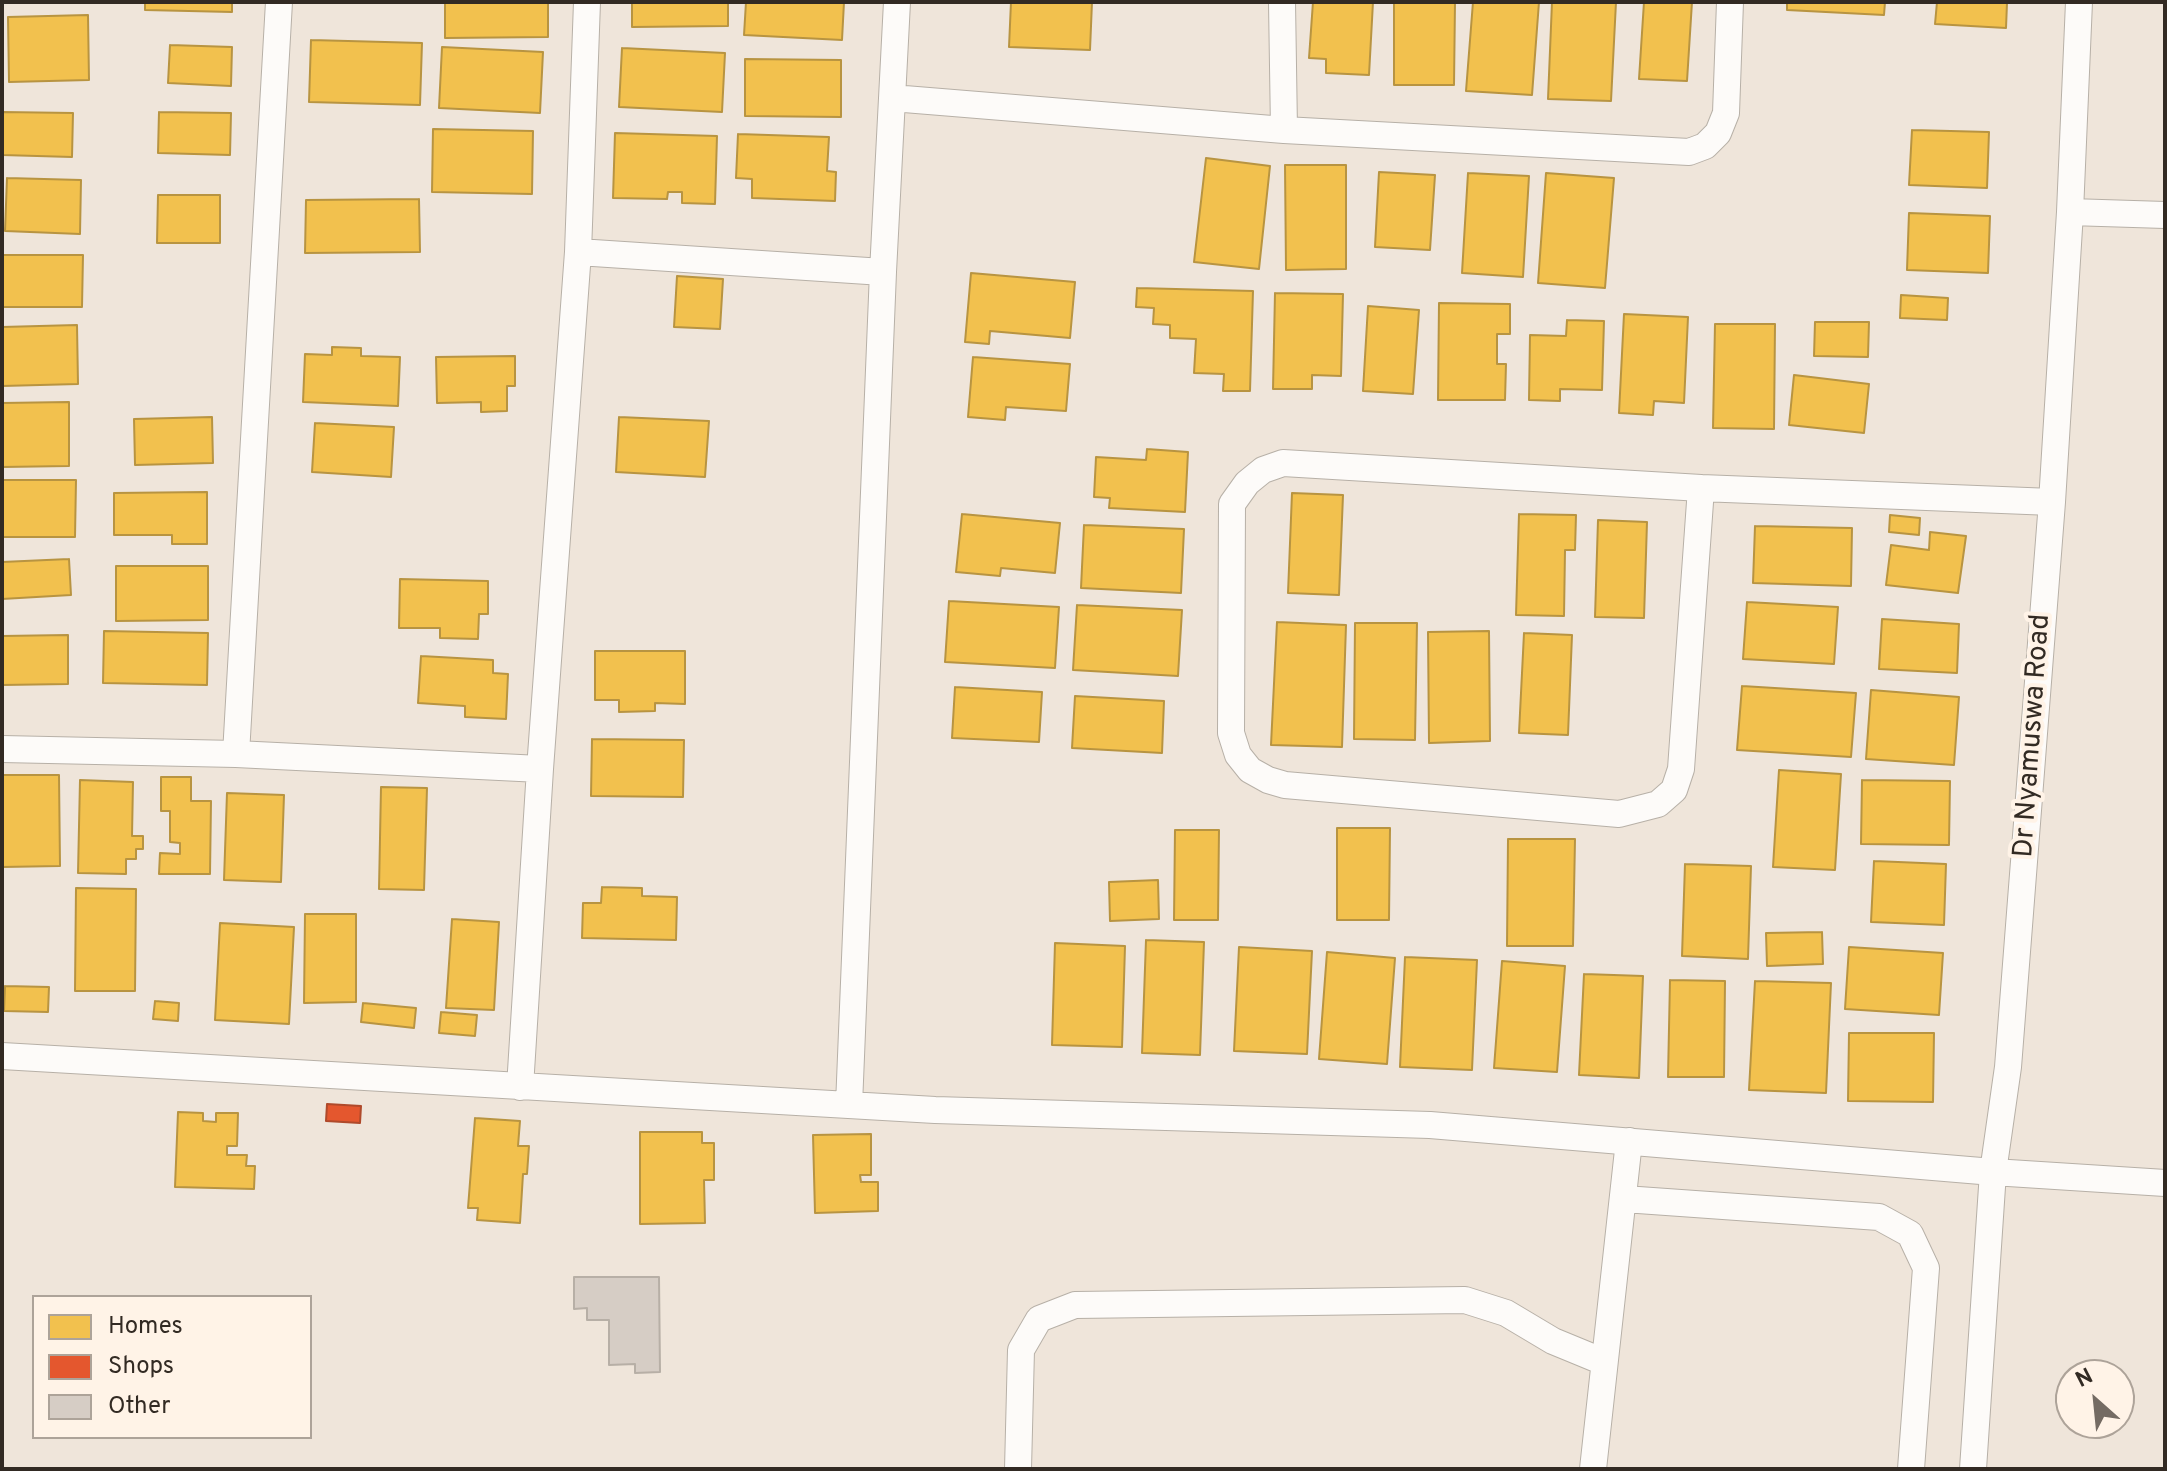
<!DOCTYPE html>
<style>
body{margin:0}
#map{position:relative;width:2167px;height:1471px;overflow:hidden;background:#efe5da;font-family:Overpass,sans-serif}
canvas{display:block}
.frame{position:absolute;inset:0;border:4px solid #322a23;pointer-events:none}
.legend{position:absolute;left:32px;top:1295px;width:280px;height:144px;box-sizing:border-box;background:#fff3e7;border:2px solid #ada399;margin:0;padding:10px 14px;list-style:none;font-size:24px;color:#322a23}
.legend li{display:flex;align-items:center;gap:16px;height:40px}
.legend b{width:40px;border:2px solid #ada399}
.north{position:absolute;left:2055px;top:1359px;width:80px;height:80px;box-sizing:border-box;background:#fff3e7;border:2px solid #ada399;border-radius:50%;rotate:333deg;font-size:22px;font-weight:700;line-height:32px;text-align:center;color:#322a23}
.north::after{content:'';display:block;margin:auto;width:28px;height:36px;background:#746b63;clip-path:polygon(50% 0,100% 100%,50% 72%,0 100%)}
</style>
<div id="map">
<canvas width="2167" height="1471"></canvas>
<div class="frame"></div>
<ul class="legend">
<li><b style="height:22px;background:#f2c14e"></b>Homes</li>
<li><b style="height:22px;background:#e4572e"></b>Shops</li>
<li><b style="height:22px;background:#d6cdc5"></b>Other</li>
</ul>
<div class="north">N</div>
</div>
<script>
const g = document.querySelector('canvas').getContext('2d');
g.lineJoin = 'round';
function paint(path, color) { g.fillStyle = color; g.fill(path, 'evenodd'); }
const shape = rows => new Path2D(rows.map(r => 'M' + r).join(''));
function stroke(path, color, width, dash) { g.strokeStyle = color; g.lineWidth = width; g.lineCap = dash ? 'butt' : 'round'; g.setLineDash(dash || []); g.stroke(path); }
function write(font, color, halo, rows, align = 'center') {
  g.font = font + ' Overpass,sans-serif'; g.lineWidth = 8; g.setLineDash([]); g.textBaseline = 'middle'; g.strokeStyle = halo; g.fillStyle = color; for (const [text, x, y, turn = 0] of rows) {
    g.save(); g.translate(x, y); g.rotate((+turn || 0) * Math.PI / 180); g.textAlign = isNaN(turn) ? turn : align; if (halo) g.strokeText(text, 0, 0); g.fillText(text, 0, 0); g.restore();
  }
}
const homes = shape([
 [145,2,232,2,232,12,145,10,145,2],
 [445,2,548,2,548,37,445,38,445,2],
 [632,2,728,2,728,26,632,27,632,2],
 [746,2,844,2,842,40,744,35,746,2],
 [1011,2,1092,2,1090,50,1009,47,1011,2],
 [1313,2,1373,2,1369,75,1326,73,1326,59,1309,58,1313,2],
 [1394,2,1455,2,1454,85,1394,85,1394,2],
 [1473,2,1539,2,1532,95,1466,91,1473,2],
 [1552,2,1616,2,1611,101,1548,99,1552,2],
 [1644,2,1692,2,1687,81,1639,79,1644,2],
 [1787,2,1885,2,1884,15,1787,10,1787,2],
 [1937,2,2007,3,2006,28,1935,24,1937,2],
 [88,15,89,80,9,82,8,17,88,15],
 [311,40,422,43,420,105,309,102,311,40],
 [170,45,232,47,231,86,168,83,170,45],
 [442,47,543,52,540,113,439,108,442,47],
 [622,48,725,53,722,112,619,107,622,48],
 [745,59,841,60,841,117,745,116,745,59],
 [2,112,73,113,72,157,2,155,2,112],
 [159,112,231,113,230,155,158,153,159,112],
 [433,129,533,131,532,194,432,192,433,129],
 [1912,130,1989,132,1987,188,1909,185,1912,130],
 [615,133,717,136,715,204,682,203,682,192,668,192,667,199,613,198,615,133],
 [738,134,829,137,827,171,836,172,835,201,752,198,752,179,736,178,738,134],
 [1206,158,1270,166,1259,269,1194,262,1206,158],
 [1285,165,1346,165,1346,269,1286,270,1285,165],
 [1379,172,1435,175,1430,250,1375,247,1379,172],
 [1468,173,1529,176,1523,277,1462,273,1468,173],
 [1546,173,1614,178,1605,288,1538,283,1546,173],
 [7,178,81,180,80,234,5,231,7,178],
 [158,195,220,195,220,243,157,243,158,195],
 [419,199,420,252,305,253,306,200,419,199],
 [1909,213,1990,216,1988,273,1907,270,1909,213],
 [2,255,83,255,82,307,2,307,2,255],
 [971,273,1075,282,1070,338,990,331,989,344,965,342,971,273],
 [677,276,723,279,720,329,674,327,677,276],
 [1137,288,1253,291,1250,391,1223,391,1224,374,1194,373,1196,339,1170,338,1170,325,1153,324,1154,308,1136,307,1137,288],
 [1275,293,1343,294,1341,376,1312,375,1312,389,1273,389,1275,293],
 [1901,295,1948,298,1947,320,1900,318,1901,295],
 [1439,303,1510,304,1510,334,1497,334,1497,364,1506,364,1505,400,1438,400,1439,303],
 [1368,306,1419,310,1413,394,1363,391,1368,306],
 [1624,314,1688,317,1684,403,1654,401,1653,415,1619,413,1624,314],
 [1567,320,1604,321,1602,390,1560,389,1560,401,1529,400,1530,335,1566,336,1567,320],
 [1815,322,1869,322,1868,357,1814,356,1815,322],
 [1715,324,1775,324,1774,429,1713,428,1715,324],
 [77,325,78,384,2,386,2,327,77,325],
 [332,347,361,348,361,356,400,357,398,406,303,402,305,354,332,355,332,347],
 [515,356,515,386,507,386,507,411,481,412,481,402,437,403,436,357,515,356],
 [973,357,1070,364,1066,411,1006,407,1005,420,968,417,973,357],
 [1794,375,1869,384,1864,433,1789,425,1794,375],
 [69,402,69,466,2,467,2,403,69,402],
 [212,417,213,463,135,465,134,419,212,417],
 [619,417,709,421,705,477,616,472,619,417],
 [315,423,394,427,391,477,312,472,315,423],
 [1147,449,1188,452,1185,512,1109,508,1110,498,1094,497,1096,457,1146,460,1147,449],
 [2,480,76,480,75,537,2,537,2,480],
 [207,492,207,544,172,544,172,535,114,535,114,493,207,492],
 [1292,493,1343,495,1339,595,1288,593,1292,493],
 [962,514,1060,523,1055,573,1001,568,1000,576,956,572,962,514],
 [1519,514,1576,515,1575,550,1565,550,1564,616,1516,615,1519,514],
 [1890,515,1920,518,1919,535,1889,532,1890,515],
 [1598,520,1647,522,1644,618,1595,617,1598,520],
 [1084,525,1184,529,1181,593,1081,588,1084,525],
 [1755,526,1852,528,1851,586,1753,583,1755,526],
 [1930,532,1966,536,1958,593,1886,585,1891,545,1929,550,1930,532],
 [69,559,71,595,2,599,2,562,69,559],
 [116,566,208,566,208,620,116,621,116,566],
 [400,579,488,581,488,614,479,614,478,639,440,638,440,628,399,628,400,579],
 [949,601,1059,607,1055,668,945,662,949,601],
 [1747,602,1838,607,1834,664,1743,659,1747,602],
 [1077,605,1182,610,1178,676,1073,670,1077,605],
 [1882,619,1959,624,1957,673,1879,669,1882,619],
 [1277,622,1346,625,1342,747,1271,745,1277,622],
 [1355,623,1417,623,1415,740,1354,739,1355,623],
 [104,631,208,633,207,685,103,683,104,631],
 [1489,631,1490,741,1429,743,1428,632,1489,631],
 [1524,633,1572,635,1568,735,1519,733,1524,633],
 [68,635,68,684,2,685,2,636,68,635],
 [595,651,685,651,685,704,655,703,655,711,619,712,619,700,595,700,595,651],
 [421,656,493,660,493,673,508,674,506,719,465,717,465,706,418,703,421,656],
 [1742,686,1856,693,1851,757,1737,750,1742,686],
 [955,687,1042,692,1039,742,952,738,955,687],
 [1871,690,1959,697,1954,765,1866,759,1871,690],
 [1075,696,1164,701,1162,753,1072,748,1075,696],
 [592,739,684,740,683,797,591,796,592,739],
 [1779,770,1841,774,1835,870,1773,867,1779,770],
 [2,775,59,775,60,866,2,867,2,775],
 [161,777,191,777,191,801,211,801,210,874,159,874,160,853,180,854,180,843,170,842,170,811,161,811,161,777],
 [80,780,133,782,132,836,143,836,143,849,136,849,136,859,126,859,126,874,78,873,80,780],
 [1862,780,1950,781,1949,845,1861,844,1862,780],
 [381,787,427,788,424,890,379,889,381,787],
 [227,793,284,795,281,882,224,880,227,793],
 [1337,828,1390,828,1389,920,1337,920,1337,828],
 [1175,830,1219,830,1218,920,1174,920,1175,830],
 [1508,839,1575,839,1573,946,1507,946,1508,839],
 [1874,861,1946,864,1944,925,1871,922,1874,861],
 [1685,864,1751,866,1748,959,1682,956,1685,864],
 [1158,880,1159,919,1110,921,1109,882,1158,880],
 [602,887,642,888,642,896,677,897,676,940,582,938,583,903,601,903,602,887],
 [76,888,136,889,135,991,75,991,76,888],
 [305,914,356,914,356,1002,304,1003,305,914],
 [452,919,499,922,494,1010,446,1008,452,919],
 [220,923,294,927,289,1024,215,1020,220,923],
 [1822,932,1823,964,1767,966,1766,933,1822,932],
 [1146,940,1204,942,1200,1055,1142,1053,1146,940],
 [1055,943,1125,946,1122,1047,1052,1045,1055,943],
 [1239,947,1312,951,1307,1054,1234,1051,1239,947],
 [1849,947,1943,953,1939,1015,1845,1009,1849,947],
 [1327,952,1395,958,1387,1064,1319,1059,1327,952],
 [1405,957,1477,960,1472,1070,1400,1067,1405,957],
 [1502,961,1565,966,1557,1072,1494,1068,1502,961],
 [1584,974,1643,976,1639,1078,1579,1075,1584,974],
 [1670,980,1725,981,1724,1077,1668,1077,1670,980],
 [1755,981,1831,983,1826,1093,1749,1090,1755,981],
 [5,986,49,987,48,1012,4,1011,5,986],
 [155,1001,179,1003,178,1021,153,1019,155,1001],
 [363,1003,416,1008,414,1028,361,1022,363,1003],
 [441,1012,477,1015,475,1036,439,1033,441,1012],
 [1849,1033,1934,1033,1933,1102,1848,1101,1849,1033],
 [178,1112,203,1113,203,1121,216,1122,216,1113,238,1113,237,1146,227,1146,227,1155,247,1155,246,1166,255,1166,254,1189,175,1187,178,1112],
 [475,1118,520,1121,518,1146,529,1146,527,1174,523,1174,520,1223,477,1220,478,1208,468,1208,475,1118],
 [640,1132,702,1132,702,1143,714,1143,714,1180,704,1180,705,1223,640,1224,640,1132],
 [871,1134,871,1175,860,1175,861,1182,878,1182,878,1211,815,1213,813,1135,871,1134]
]);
const shops = shape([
 [327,1104,361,1106,360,1123,326,1121,327,1104]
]);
const building = shape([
 [574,1277,659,1277,660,1372,635,1373,635,1364,609,1365,609,1320,587,1320,587,1308,574,1309,574,1277]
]);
const minor = shape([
 [1282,2,1284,130,1689,152,1705,146,1718,133,1726,113,1730,2],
 [892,98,1284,130],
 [2070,212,2165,215],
 [578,252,883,272],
 [1701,488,1681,769,1674,790,1658,804,1619,814,1285,785,1268,780,1250,770,1238,755,1231,733,1232,504,1247,483,1263,470,1283,463,1701,488,2052,502],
 [2,749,236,754,540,769],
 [236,754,279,2],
 [2,1056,935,1110,1430,1125,1993,1172,2165,1183],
 [520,1087,540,769,578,252,587,2],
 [849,1105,883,272,897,2],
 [1624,1199,1879,1217,1910,1234,1926,1268,1911,1469],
 [1018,1469,1021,1350,1039,1319,1075,1305,1465,1300,1506,1313,1553,1341,1604,1362],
 [1593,1469,1629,1141],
 [1973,1469,1993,1172,2008,1067,2052,502,2070,212,2079,2]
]);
const streetNames = [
 ["Dr Nyamuswa Road",2034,736,-86]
];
paint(homes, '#f2c14e');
stroke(homes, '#b89441', 2);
paint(shops, '#e4572e');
stroke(shops, '#af4a2b', 2);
paint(building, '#d6cdc5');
stroke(building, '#b7afa6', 2);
stroke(minor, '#b7b0a7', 28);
stroke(minor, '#fdfbf9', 26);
write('28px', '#322a23', '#fff3e7', streetNames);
</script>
